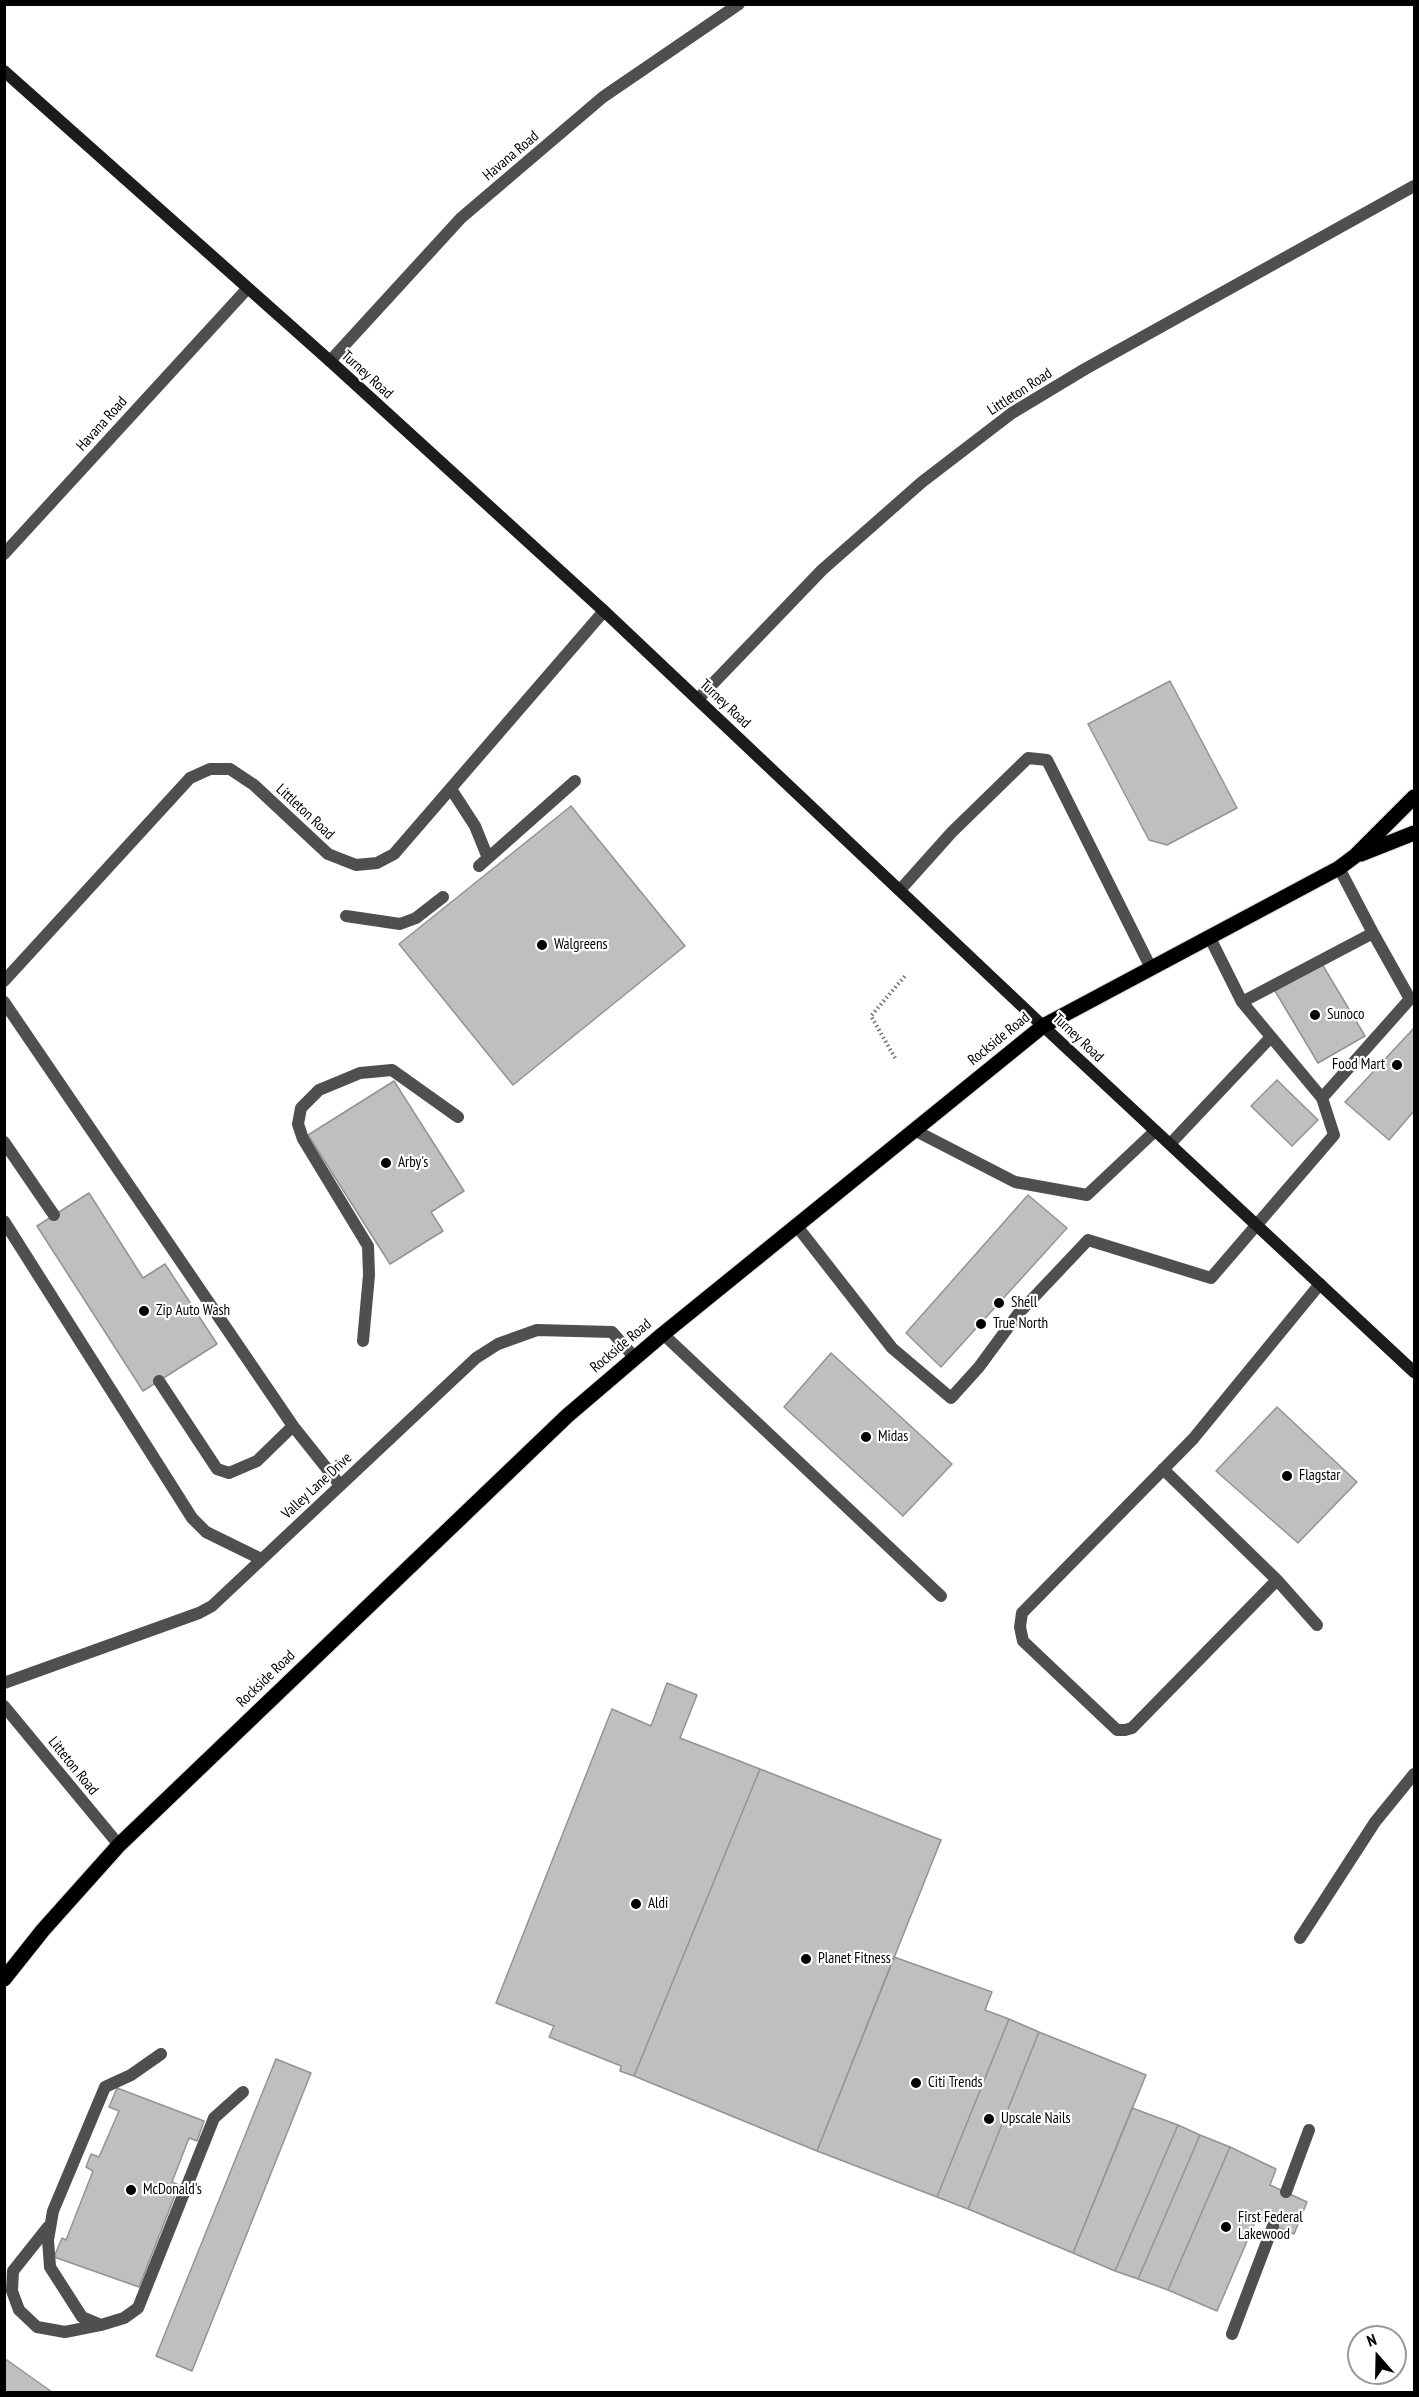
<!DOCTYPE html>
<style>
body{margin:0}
#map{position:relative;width:1419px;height:2397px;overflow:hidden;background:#fff;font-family:"PT Sans Narrow",sans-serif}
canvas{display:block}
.frame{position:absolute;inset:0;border:6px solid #000;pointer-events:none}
.north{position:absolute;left:1347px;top:2325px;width:60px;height:60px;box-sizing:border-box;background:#fff;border:2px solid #999;border-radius:50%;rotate:340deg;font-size:16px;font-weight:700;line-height:24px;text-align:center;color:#000}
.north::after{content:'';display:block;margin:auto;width:21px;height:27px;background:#000;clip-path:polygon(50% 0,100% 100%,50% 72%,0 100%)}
</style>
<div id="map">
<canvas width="1419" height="2397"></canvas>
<div class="frame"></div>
<div class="north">N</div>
</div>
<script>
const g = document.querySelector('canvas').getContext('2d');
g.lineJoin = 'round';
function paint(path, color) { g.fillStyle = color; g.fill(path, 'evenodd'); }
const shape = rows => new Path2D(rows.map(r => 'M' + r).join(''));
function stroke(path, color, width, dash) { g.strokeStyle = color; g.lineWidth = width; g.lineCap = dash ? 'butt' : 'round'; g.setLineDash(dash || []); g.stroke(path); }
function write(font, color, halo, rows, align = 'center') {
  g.font = font + ' "PT Sans Narrow",sans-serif'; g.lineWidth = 4.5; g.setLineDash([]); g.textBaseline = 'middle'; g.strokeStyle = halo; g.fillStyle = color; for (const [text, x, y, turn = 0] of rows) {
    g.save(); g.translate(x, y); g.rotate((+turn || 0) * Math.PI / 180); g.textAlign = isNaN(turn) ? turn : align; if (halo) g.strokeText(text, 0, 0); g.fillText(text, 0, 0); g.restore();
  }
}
const building = shape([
 [1170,681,1237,808,1167,845,1149,840,1088,724,1170,681],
 [571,806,685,946,513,1085,399,944,571,806],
 [1322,964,1365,1036,1318,1063,1275,991,1322,964],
 [1414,1028,1414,1111,1389,1140,1345,1102,1414,1028],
 [1277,1080,1318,1120,1292,1146,1251,1106,1277,1080],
 [394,1081,464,1191,431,1212,443,1231,390,1264,308,1135,394,1081],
 [89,1193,143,1278,165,1264,217,1344,143,1391,37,1226,89,1193],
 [1028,1195,1067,1228,941,1367,906,1333,1028,1195],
 [831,1353,952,1464,903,1516,784,1407,831,1353],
 [1277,1407,1357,1482,1298,1543,1216,1471,1277,1407],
 [667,1683,697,1695,680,1738,760,1769,634,2076,620,2071,621,2066,549,2037,554,2026,496,2003,612,1709,651,1726,667,1683],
 [760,1769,941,1840,817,2151,634,2076,760,1769],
 [894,1957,992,1992,985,2010,1009,2019,937,2197,817,2151,894,1957],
 [1009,2019,1039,2032,968,2209,937,2197,1009,2019],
 [1039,2032,1146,2075,1073,2253,968,2209,1039,2032],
 [276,2059,311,2073,192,2371,156,2356,276,2059],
 [117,2088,204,2121,197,2141,189,2138,172,2182,179,2185,139,2287,54,2257,62,2238,66,2240,93,2171,86,2167,91,2154,99,2157,119,2111,109,2107,117,2088],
 [1132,2108,1178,2125,1115,2271,1073,2253,1132,2108],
 [1178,2125,1200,2135,1138,2279,1115,2271,1178,2125],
 [1200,2135,1230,2147,1168,2290,1138,2279,1200,2135],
 [1230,2147,1276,2169,1270,2185,1307,2202,1294,2234,1257,2218,1217,2311,1168,2290,1230,2147],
 [4,2358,52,2392,4,2392,4,2358]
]);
const path = shape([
 [895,1058,871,1016,905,976]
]);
const lane = shape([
 [451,789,475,826,488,858],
 [479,866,575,781],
 [1339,868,1373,933,1242,1002,1322,1098,1410,999,1373,933],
 [900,890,952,832,1028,758,1047,760,1151,968],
 [346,916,400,924,416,918,443,897],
 [1209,936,1242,1002],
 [4,1002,293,1426,340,1485],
 [914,1130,1015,1182,1087,1195,1155,1131],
 [4,1142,54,1215],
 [1170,1144,1271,1037],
 [4,1221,192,1518,206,1532,261,1559],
 [796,1225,892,1348,951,1398,979,1367,1018,1314,1088,1240,1211,1278,1334,1135,1322,1098],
 [663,1334,941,1596],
 [363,1341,369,1275,368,1246,303,1139,298,1124,301,1108,319,1090,360,1073,392,1070,458,1117],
 [159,1381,217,1469,229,1473,257,1461,293,1426],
 [1163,1469,1277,1580],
 [1317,1625,1277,1580,1132,1728,1125,1730,1117,1730,1023,1641,1020,1627,1022,1613,1193,1439,1320,1284],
 [1300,1938,1375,1822,1414,1774],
 [161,2054,131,2075,105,2087,53,2211,48,2240,50,2267,82,2317,101,2325,124,2318,138,2308,214,2118,243,2092],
 [1286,2192,1309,2130],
 [48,2227,13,2271,12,2291,19,2310,37,2327,65,2332,100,2325],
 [1232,2334,1273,2226]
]);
const street = shape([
 [330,361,461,218,603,97,739,4],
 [4,554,247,289],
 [698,699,822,570,922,482,1012,413,1085,369,1414,186],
 [4,981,190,778,210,769,230,769,254,785,328,854,356,865,377,863,394,854,604,611],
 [4,1683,199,1613,212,1606,476,1358,498,1344,537,1330,612,1332,635,1358],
 [4,1706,119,1845]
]);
const secondary = shape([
 [4,71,330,361,604,611,1043,1026,1414,1372]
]);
const primary = shape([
 [1361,854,1414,833],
 [4,1979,43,1930,119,1845,567,1416,663,1334,1043,1026,1339,868,1355,856,1414,797]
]);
const markers = [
 [542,945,6,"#000"],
 [1315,1015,6,"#000"],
 [1397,1065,6,"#000"],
 [386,1163,6,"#000"],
 [999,1303,6,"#000"],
 [144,1311,6,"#000"],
 [981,1324,6,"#000"],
 [866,1437,6,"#000"],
 [1287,1476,6,"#000"],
 [636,1904,6,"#000"],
 [806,1959,6,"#000"],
 [916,2083,6,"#000"],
 [989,2119,6,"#000"],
 [131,2190,6,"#000"],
 [1226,2227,6,"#000"]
];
const streetNames = [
 ["Havana Road",511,156,-40],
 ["Turney Road",367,375,42],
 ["Littleton Road",1020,392,-33],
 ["Havana Road",102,424,-48],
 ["Turney Road",725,704,43],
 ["Littleton Road",305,812,43],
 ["Turney Road",1078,1038,43],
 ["Rockside Road",999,1039,-39],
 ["Rockside Road",621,1346,-40],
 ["Valley Lane Drive",317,1486,-43],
 ["Rockside Road",266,1679,-44],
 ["Litteton Road",73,1766,51]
];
const poiNames = [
 ["Walgreens",554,945],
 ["Sunoco",1327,1015],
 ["Food Mart",1385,1065,"right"],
 ["Arby's",398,1163],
 ["Shell",1011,1303],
 ["Zip Auto Wash",156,1311],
 ["True North",993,1324],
 ["Midas",878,1437],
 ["Flagstar",1299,1476],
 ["Aldi",648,1904],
 ["Planet Fitness",818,1959],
 ["Citi Trends",928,2083],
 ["Upscale Nails",1001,2119],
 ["McDonald's",143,2190],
 ["First Federal",1238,2218],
 ["Lakewood",1238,2235]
];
paint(building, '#bfbfbf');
stroke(building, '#939393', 1.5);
stroke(primary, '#dbdbdb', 17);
stroke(path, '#717171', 4, [1.5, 3]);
stroke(lane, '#4f4f4f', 12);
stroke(street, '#4f4f4f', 12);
stroke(secondary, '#1c1c1c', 12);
stroke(primary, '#000', 15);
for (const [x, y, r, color] of markers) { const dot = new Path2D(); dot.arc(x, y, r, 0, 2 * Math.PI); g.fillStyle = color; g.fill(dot); stroke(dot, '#fff', 2); }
write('15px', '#000', '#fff', streetNames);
write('15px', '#000', '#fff', poiNames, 'left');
</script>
